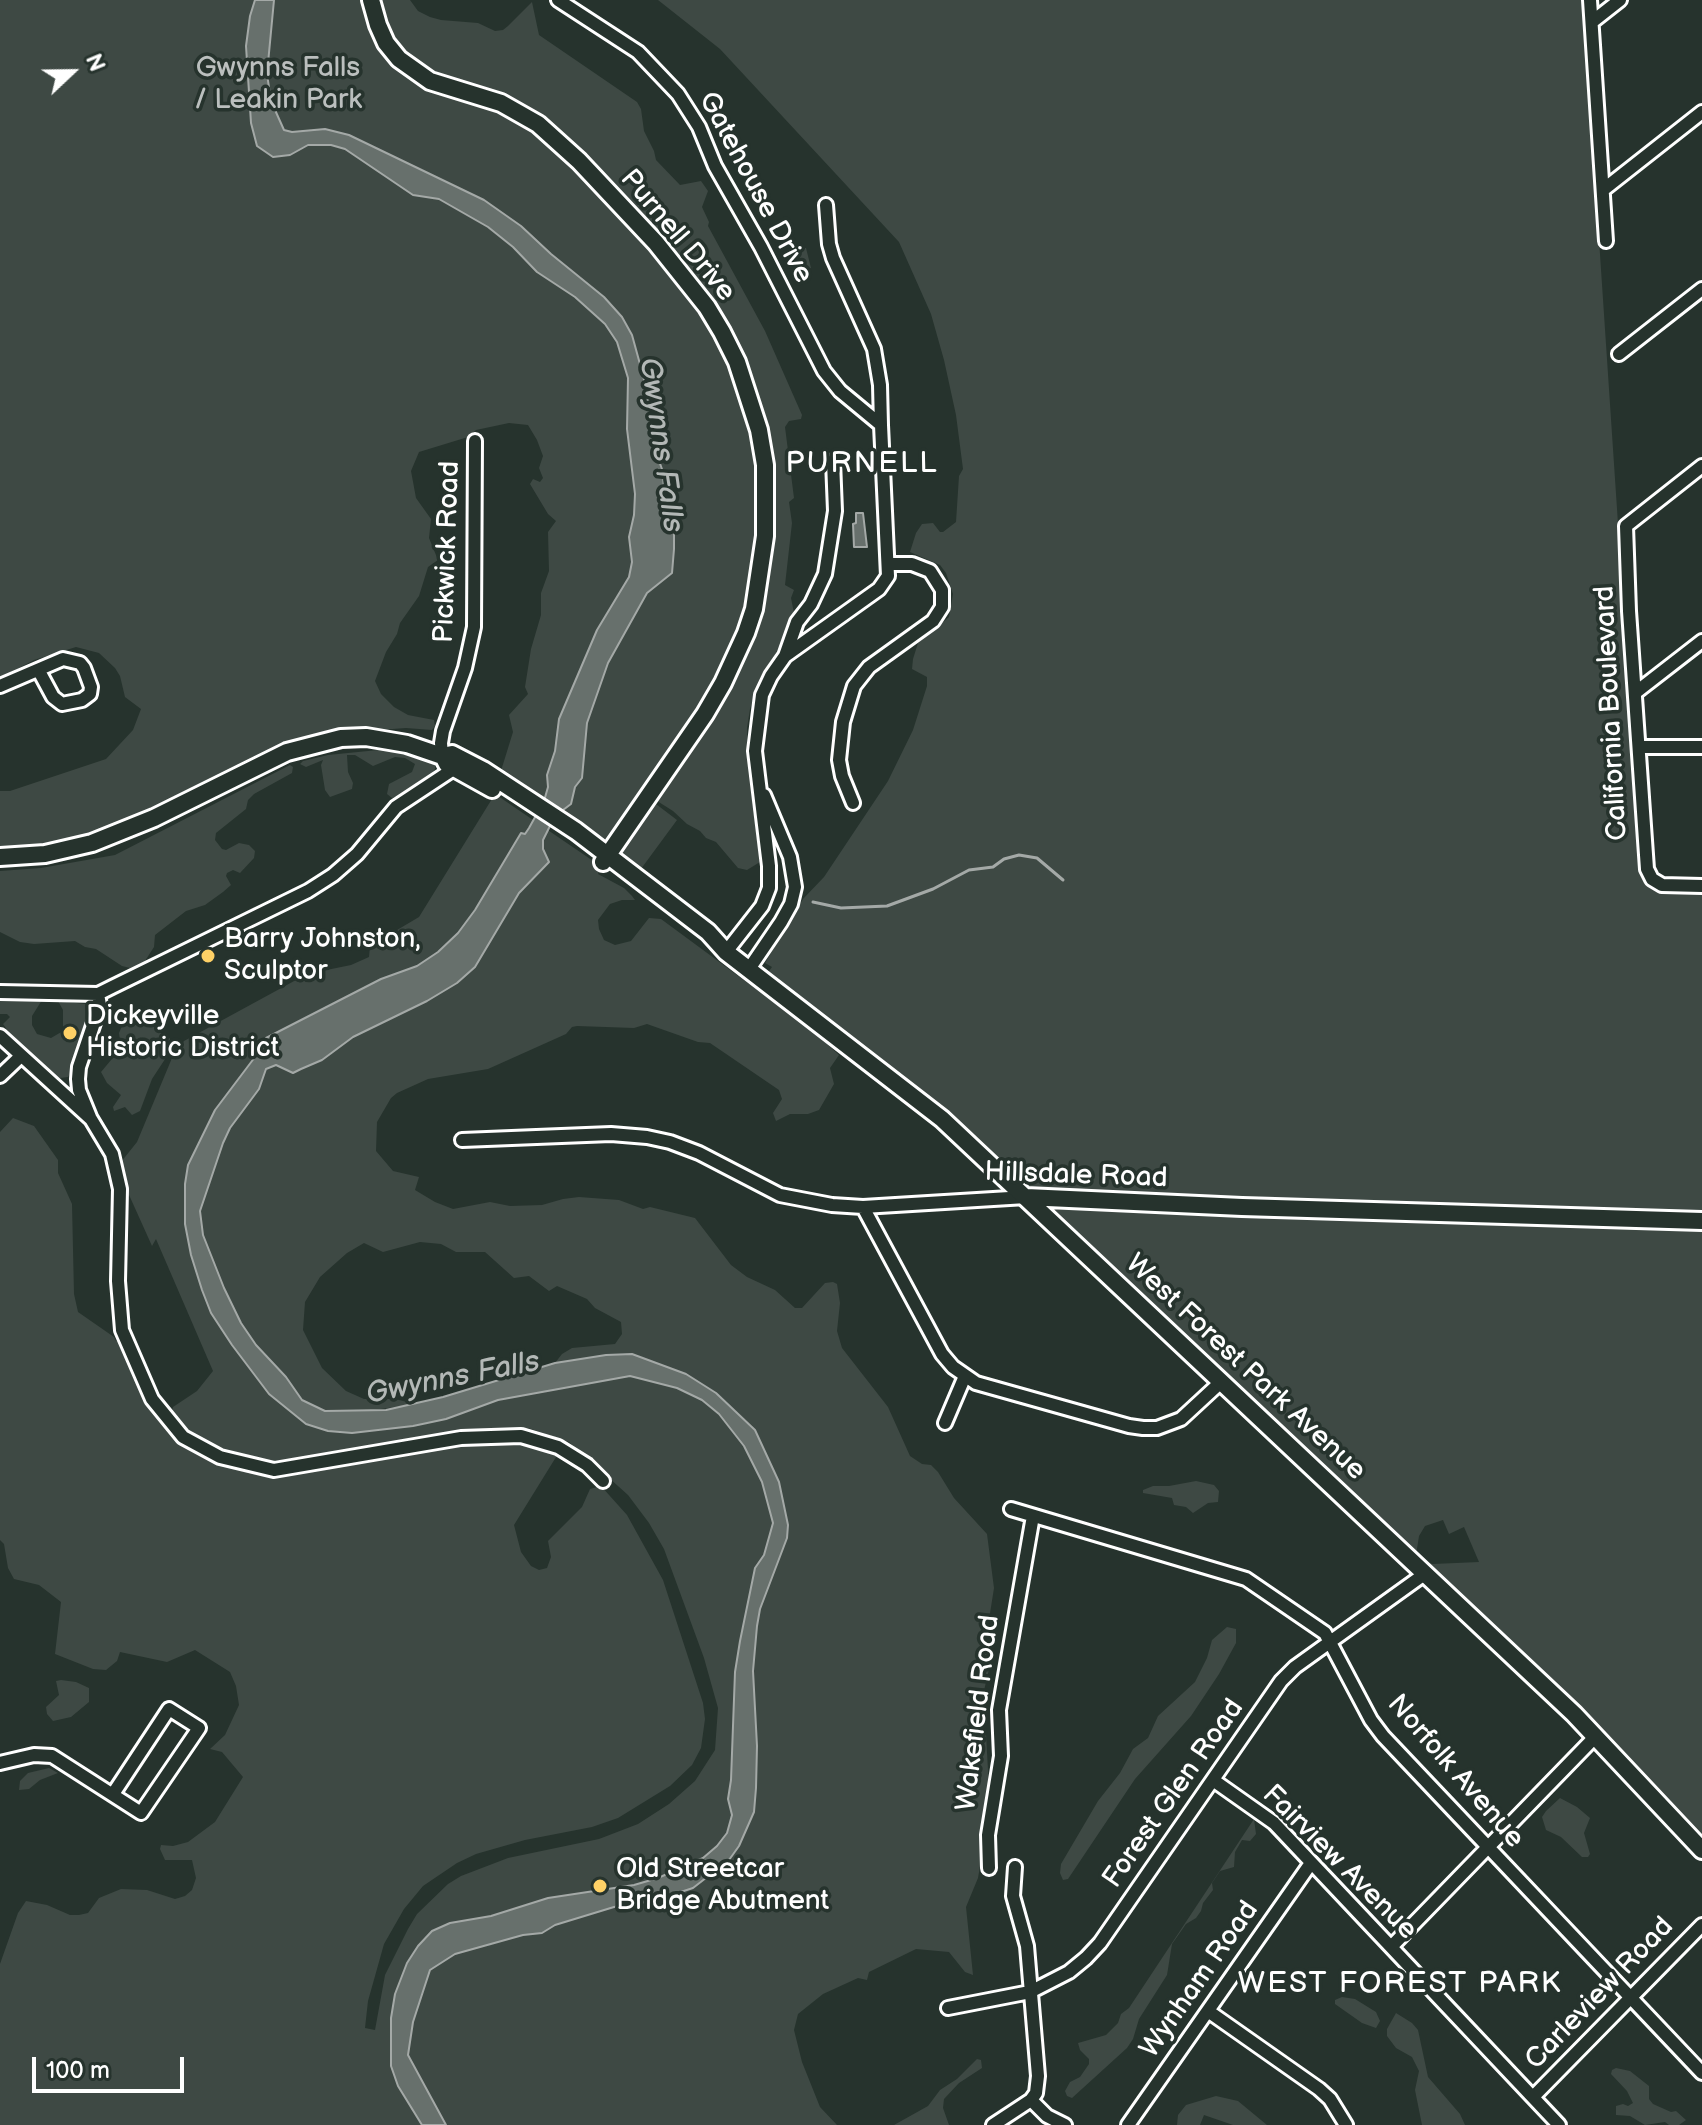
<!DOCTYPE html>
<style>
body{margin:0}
#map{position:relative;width:1702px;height:2125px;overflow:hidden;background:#26332d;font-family:"Balsamiq Sans",sans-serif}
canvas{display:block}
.north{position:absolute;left:32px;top:32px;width:80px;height:80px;-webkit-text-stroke:6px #26332d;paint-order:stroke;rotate:68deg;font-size:22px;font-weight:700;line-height:32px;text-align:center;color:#fff}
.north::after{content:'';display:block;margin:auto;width:28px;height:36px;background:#fff;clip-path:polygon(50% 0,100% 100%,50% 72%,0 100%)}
.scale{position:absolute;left:32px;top:2057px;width:152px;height:36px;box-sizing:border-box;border:4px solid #fff;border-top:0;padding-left:10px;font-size:24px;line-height:28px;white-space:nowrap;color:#fff;-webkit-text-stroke:6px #26332d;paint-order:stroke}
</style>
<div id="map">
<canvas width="1702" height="2125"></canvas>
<div class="north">N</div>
<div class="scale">100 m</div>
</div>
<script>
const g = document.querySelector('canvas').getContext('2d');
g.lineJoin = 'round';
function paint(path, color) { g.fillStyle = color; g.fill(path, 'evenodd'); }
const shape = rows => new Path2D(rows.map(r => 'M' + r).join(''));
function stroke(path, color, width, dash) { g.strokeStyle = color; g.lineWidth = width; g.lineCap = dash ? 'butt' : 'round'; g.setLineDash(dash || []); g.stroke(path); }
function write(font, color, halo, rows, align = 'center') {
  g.font = font + ' "Balsamiq Sans",sans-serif'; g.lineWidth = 7; g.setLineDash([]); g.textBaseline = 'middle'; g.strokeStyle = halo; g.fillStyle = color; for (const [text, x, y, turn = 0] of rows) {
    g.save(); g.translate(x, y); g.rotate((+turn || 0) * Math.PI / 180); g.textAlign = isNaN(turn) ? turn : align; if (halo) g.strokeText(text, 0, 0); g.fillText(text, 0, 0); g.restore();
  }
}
const green = shape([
 [0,0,369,0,389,53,495,105,551,139,664,258,723,341,760,456,759,567,727,670,611,838,604,840,594,837,500,774,513,732,509,715,528,694,525,687,531,649,541,615,541,593,549,571,548,532,556,521,548,514,530,484,533,479,540,482,543,478,539,468,543,456,537,440,528,425,509,423,476,430,468,437,419,452,411,471,416,498,431,519,429,538,438,560,428,567,419,596,400,623,397,634,386,652,375,681,381,694,394,707,408,715,434,720,435,726,432,730,406,728,351,732,103,836,0,853,0,791,10,791,106,759,133,730,141,709,125,697,120,676,115,668,99,653,76,647,34,660,0,678],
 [377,0,410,0,418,11,430,17,441,20,478,23,495,31,503,30,508,26,532,2,539,35,637,102,641,109,644,131,654,151,656,160,680,185,701,181,708,191,702,207,709,222,708,226,765,331,802,415,801,419,789,421,785,427,794,498,789,502,792,523,785,585,794,590,791,598,794,613,776,653,760,678,750,709,747,728,748,769,760,862,747,870,738,868,716,842,706,838,700,831,687,824,673,811,654,799,739,664,770,491,731,339,557,130,526,107,502,95,424,69,408,58,389,35],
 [658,0,1583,0,1641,868,1650,886,1660,890,1702,892,1702,1840,1601,1731,1423,1562,1433,1564,1479,1562,1464,1527,1449,1534,1443,1520,1425,1526,1419,1536,1416,1555,954,1118,767,974,772,967,765,963,803,899,824,877,888,781,913,730,927,686,927,677,912,669,913,659,918,643,949,617,953,594,946,573,940,565,910,552,916,533,922,524,933,523,940,532,943,532,956,522,959,476,963,469,956,415,944,360,931,314,899,242,720,49],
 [806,248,811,268,795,272,790,252],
 [388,749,430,760,435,764,435,769,430,776,406,793,392,798,387,794,389,784,412,772,415,764,405,758,395,757,373,766,355,755,347,755,348,772,353,783,352,789,330,797,325,790,321,765,323,760,306,767,300,764,303,761,328,755],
 [290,765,293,767,292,773,254,794,248,800,246,809,216,833,215,840,222,849,226,850,239,843,249,845,255,851,254,858,240,873,233,870,227,873,226,876,231,885,223,892,205,905,186,911,155,935,154,947,145,961,130,968,122,966,96,949,85,947,75,941,34,944,20,942,0,932,0,871,41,868,115,855],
 [495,794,602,867,598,874,624,888,632,896,635,900,622,900,610,904,598,920,599,929,604,940,615,945,631,941,649,918,661,919,813,1031,839,1055,830,1068,834,1084,819,1110,808,1114,790,1114,776,1121,773,1113,782,1099,779,1090,710,1043,698,1042,647,1024,634,1028,577,1026,572,1027,566,1034,488,1069,428,1079,397,1093,391,1098,377,1122,376,1151,393,1171,419,1177,415,1190,435,1202,453,1209,490,1202,510,1206,542,1205,563,1199,579,1197,619,1200,643,1209,650,1207,695,1218,731,1265,747,1277,775,1290,795,1308,802,1308,825,1283,833,1282,837,1284,840,1303,837,1331,842,1348,888,1407,910,1456,922,1464,931,1465,938,1472,954,1498,987,1534,994,1588,988,1626,990,1665,979,1712,986,1734,990,1807,978,1878,966,1907,973,1975,965,1972,949,1952,916,1949,869,1972,867,1980,858,1978,823,1994,798,2014,794,2030,802,2062,820,2107,837,2125,0,2125,0,1964,18,1913,26,1901,47,1905,70,1915,79,1915,88,1913,99,1898,121,1889,147,1890,175,1899,185,1896,192,1890,196,1878,192,1860,165,1860,160,1849,161,1845,173,1846,188,1842,215,1822,243,1777,222,1752,210,1749,225,1735,239,1705,236,1686,230,1672,195,1650,167,1662,120,1652,117,1661,106,1670,93,1669,55,1654,61,1602,39,1585,14,1579,8,1568,4,1544,0,1540,0,1132,13,1118,34,1126,58,1160,58,1173,72,1204,74,1294,78,1312,114,1337,116,1341,120,1339,149,1404,172,1435,207,1457,253,1473,285,1476,375,1456,497,1439,522,1438,561,1449,514,1525,521,1552,531,1566,539,1570,547,1568,551,1557,548,1541,582,1507,590,1489,601,1486,627,1515,663,1580,703,1703,705,1719,701,1748,692,1765,670,1786,618,1818,592,1827,525,1840,476,1854,457,1863,423,1886,404,1909,384,1944,368,2001,365,2028,375,2030,385,1975,408,1929,417,1914,448,1884,461,1876,508,1858,599,1839,638,1824,669,1804,695,1781,715,1750,718,1708,704,1658,664,1549,649,1523,628,1495,569,1442,528,1428,490,1428,373,1446,330,1455,270,1461,200,1442,171,1415,173,1407,197,1391,213,1371,156,1239,152,1246,125,1186,121,1162,137,1142,172,1058,184,1041,307,974,351,965,369,957,370,946,419,917],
 [420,1242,441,1244,456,1252,485,1252,514,1278,529,1276,549,1291,557,1286,587,1299,595,1308,621,1322,622,1334,615,1344,572,1348,562,1354,555,1363,606,1355,632,1354,505,1399,354,1413,415,1404,395,1399,364,1399,346,1391,322,1368,303,1330,305,1302,320,1277,347,1253,364,1243,383,1252],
 [652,801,677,820,638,873,622,860,619,853],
 [0,997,42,1000,32,1016,32,1025,37,1034,51,1038,63,1031,63,1010,58,1001,85,1004,92,1007,75,1054,74,1068,68,1077,60,1078,45,1069,8,1031,3,1024,10,1017,7,1014,0,1014],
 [136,1015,146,1016,160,1033,165,1033,170,1039,171,1050,152,1079,140,1111,132,1115,125,1107,114,1111,113,1107,121,1095,107,1083,101,1072,121,1048,119,1033,122,1026],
 [1196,1481,1214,1485,1219,1491,1218,1502,1208,1503,1193,1513,1186,1507,1174,1505,1172,1498,1143,1493,1143,1490,1153,1486,1169,1486],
 [1227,1627,1236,1629,1236,1643,1219,1674,1191,1716,1135,1779,1068,1879,1063,1880,1060,1873,1061,1864,1098,1801,1120,1773,1133,1749,1148,1738,1158,1716,1195,1682,1207,1658,1212,1640],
 [61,1680,76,1682,89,1688,89,1702,71,1717,53,1721,47,1714,46,1707,59,1695,56,1681],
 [49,1768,58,1773,40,1780,29,1789,19,1790,20,1781,28,1773],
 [1560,1798,1577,1807,1590,1818,1584,1833,1590,1854,1588,1857,1582,1857,1561,1837,1546,1830,1542,1817,1546,1811],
 [1254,1819,1256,1834,1250,1841,1242,1840,1235,1852,1234,1867,1220,1871,1212,1883,1213,1890,1203,1903,1201,1911,1196,1918,1186,1924,1172,1944,1167,1975,1139,2019,1133,2039,1127,2048,1072,2098,1067,2096,1065,2091,1070,2082,1080,2077,1089,2064,1089,2059,1080,2050,1078,2043,1106,2035,1118,2023,1121,2014,1129,2008],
 [1342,1997,1355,1999,1376,2012,1380,2021,1376,2028,1362,2023,1335,2004,1335,2000],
 [1396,2013,1412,2023,1418,2030,1428,2077,1460,2114,1465,2125,1422,2125,1415,2090,1419,2071,1412,2057,1396,2048,1387,2036,1387,2029],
 [977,2059,981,2060,982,2068,959,2083,944,2099,943,2108,949,2125,894,2125,928,2106,940,2090,957,2079],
 [1616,2068,1630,2071,1649,2086,1649,2099,1653,2104,1671,2112,1676,2111,1686,2120,1679,2125,1669,2125,1665,2122,1645,2125,1630,2116,1616,2115,1616,2106,1623,2104,1628,2106,1633,2103,1627,2091,1611,2074,1612,2070],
 [1216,2096,1238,2101,1267,2125,1233,2125,1204,2115,1200,2125,1177,2125,1178,2115,1186,2105]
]);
const water = shape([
 [255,0,274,0,267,74,271,101,284,130,292,132,325,129,349,135,484,200,521,226,551,254,604,297,622,317,632,335,643,375,649,404,652,441,663,472,664,493,674,525,674,549,672,573,647,593,608,663,587,723,582,778,575,787,571,804,555,816,543,840,543,849,549,862,519,893,475,967,457,983,427,1001,353,1037,322,1060,301,1069,293,1073,276,1065,266,1069,259,1089,230,1128,223,1143,200,1211,203,1235,224,1288,241,1323,256,1345,286,1377,302,1400,325,1411,386,1410,443,1397,555,1363,606,1355,632,1354,686,1374,716,1393,755,1430,779,1482,788,1525,787,1538,760,1609,757,1626,753,1671,757,1746,756,1788,754,1812,739,1846,729,1860,693,1888,653,1901,614,1907,555,1925,542,1933,523,1935,455,1954,430,1970,413,2022,408,2055,446,2125,422,2125,398,2086,391,2066,391,2018,395,1994,407,1963,418,1946,432,1931,450,1923,491,1916,548,1898,634,1885,658,1878,703,1858,717,1846,727,1833,732,1815,728,1799,731,1780,735,1672,740,1641,755,1568,764,1555,773,1523,762,1482,744,1446,719,1414,702,1400,677,1388,630,1376,498,1400,446,1419,413,1426,352,1433,328,1431,306,1424,269,1394,232,1345,211,1313,202,1290,191,1255,185,1224,185,1184,188,1165,215,1110,258,1053,266,1038,381,979,417,966,438,952,458,933,475,910,521,833,525,834,529,828,544,801,548,787,547,775,555,751,559,719,597,630,629,577,632,562,629,537,634,515,635,494,627,429,628,378,617,342,605,324,575,297,537,272,513,247,488,227,439,199,413,195,345,149,331,145,308,145,290,155,273,157,257,146,251,123,246,46,250,16,255,0],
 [856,513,863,513,867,547,854,547,853,524,856,523,856,513]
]);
const stream = shape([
 [813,902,841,908,887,906,933,889,969,870,993,867,1004,859,1019,855,1037,858,1063,880]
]);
const street = shape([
 [558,0,638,52,678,94,699,127,715,166,761,247,824,371,840,391,881,425,888,576,879,589,785,656,771,676,762,695,755,751,769,866,769,888,762,906,726,952],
 [1590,0,1606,241],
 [1592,22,1620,0],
 [1603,190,1702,112],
 [826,205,829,244,833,258,874,349,880,385,881,425],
 [1619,354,1702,289],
 [1702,466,1626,526,1629,611,1647,869,1652,879,1662,885,1702,886],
 [785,656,797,622,811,604,825,574,835,511,833,461],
 [0,686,63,659,80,663,84,668,91,687,90,694,82,700,62,704,53,697,39,671],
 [1635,693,1702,641],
 [1639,747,1702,747],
 [442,756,441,743,443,731,465,668,474,627,475,441],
 [853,803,842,776,839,760,843,722,854,686,869,667,933,621,942,607,942,590,930,571,912,564,889,564],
 [749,969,781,922,791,904,795,887,790,857,764,795],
 [0,992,98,994,112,987,308,891,333,875,357,854,396,807,455,768],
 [0,1036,91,1119,112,1154,120,1189,118,1281,122,1330,152,1399,183,1437,220,1457,274,1470,461,1438,521,1436,558,1447,587,1465,603,1481],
 [0,1076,21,1056],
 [90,1117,79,1090,78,1079,79,1067,100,1005,98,994],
 [462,1140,611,1134,647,1137,670,1142,699,1153,780,1195,832,1205,863,1207,1026,1197],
 [863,1207,942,1354,953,1367,976,1383,1129,1426,1143,1428,1157,1428,1181,1419,1221,1382],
 [945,1423,965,1376],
 [1011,1509,1246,1579,1325,1633,1371,1720,1383,1736,1702,2073],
 [0,1763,34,1755,52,1756,141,1813,199,1728,169,1709,113,1794],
 [1213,1780,1274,1823,1559,2125],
 [1015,1867,1013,1896,1027,1946,1038,2076,1036,2093,1031,2100,1047,2116,1065,2125],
 [989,1868,988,1835,1001,1756,999,1710,1033,1516],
 [1391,1947,1596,1736],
 [948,2008,1030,1992,1069,1972,1086,1958,1100,1943,1281,1681,1295,1667,1426,1573],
 [1208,2011,1319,2089,1330,2099,1346,2125],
 [1533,2097,1702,1925],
 [993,2125,1031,2100],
 [1128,2125,1311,1863]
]);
const secondary = shape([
 [371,0,378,25,386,43,399,59,430,81,501,103,538,124,579,161,656,243,707,307,722,332,737,362,759,430,765,465,765,536,754,609,746,633,723,683,705,714,603,862],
 [443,756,447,764,492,789],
 [0,857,45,854,92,843,154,818,287,752,341,738,366,737,407,744,442,756,452,754,483,770,576,831,708,932,726,952,942,1119,1574,1714,1702,1850],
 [1026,1197,1242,1207,1702,1221]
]);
const markers = [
 [208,956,8,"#ffd166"],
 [70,1033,8,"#ffd166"],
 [600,1886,8,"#ffd166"]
];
const parkNames = [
 ["Gwynns Falls",278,69],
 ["/ Leakin Park",278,101]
];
const streetNames = [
 ["Gatehouse Drive",755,188,62],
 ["Purnell Drive",677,236,50],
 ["Pickwick Road",448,552,-88],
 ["California Boulevard",1612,713,-93],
 ["Hillsdale Road",1076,1176,2],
 ["West Forest Park Avenue",1245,1368,43],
 ["Wakefield Road",979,1713,-83],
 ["Norfolk Avenue",1455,1772,49],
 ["Forest Glen Road",1174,1794,-55],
 ["Fairview Avenue",1339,1863,45],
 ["Wynham Road",1200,1980,-55],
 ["Carleview Road",1600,1994,-46]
];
const poiNames = [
 ["Barry Johnston,",224,940],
 ["Sculptor",224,972],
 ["Dickeyville",86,1017],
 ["Historic District",86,1049],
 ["Old Streetcar",616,1870],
 ["Bridge Abutment",616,1902]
];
const waterNames = [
 ["Gwynns Falls",660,445,82],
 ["Gwynns Falls",453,1379,-11]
];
const neighbourhoodNames = [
 ["PURNELL",862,464],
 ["WEST FOREST PARK",1400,1984]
];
paint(green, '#3e4944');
paint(water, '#67706c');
stroke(water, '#a4a9a7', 2);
stroke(stream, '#a4a9a7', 3);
stroke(street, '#fff', 18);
stroke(secondary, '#fff', 22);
stroke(street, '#26332d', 12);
stroke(secondary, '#26332d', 16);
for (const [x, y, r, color] of markers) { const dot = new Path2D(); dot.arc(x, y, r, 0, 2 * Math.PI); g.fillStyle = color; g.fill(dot); stroke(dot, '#26332d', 3); }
write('28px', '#bbbfbe', '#26332d', parkNames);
write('28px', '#fff', '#26332d', streetNames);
write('28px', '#fff', '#26332d', poiNames, 'left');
write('italic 30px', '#b3b8b6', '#26332d', waterNames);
g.letterSpacing = '2px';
write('30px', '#fff', '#26332d', neighbourhoodNames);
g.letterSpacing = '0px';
</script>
